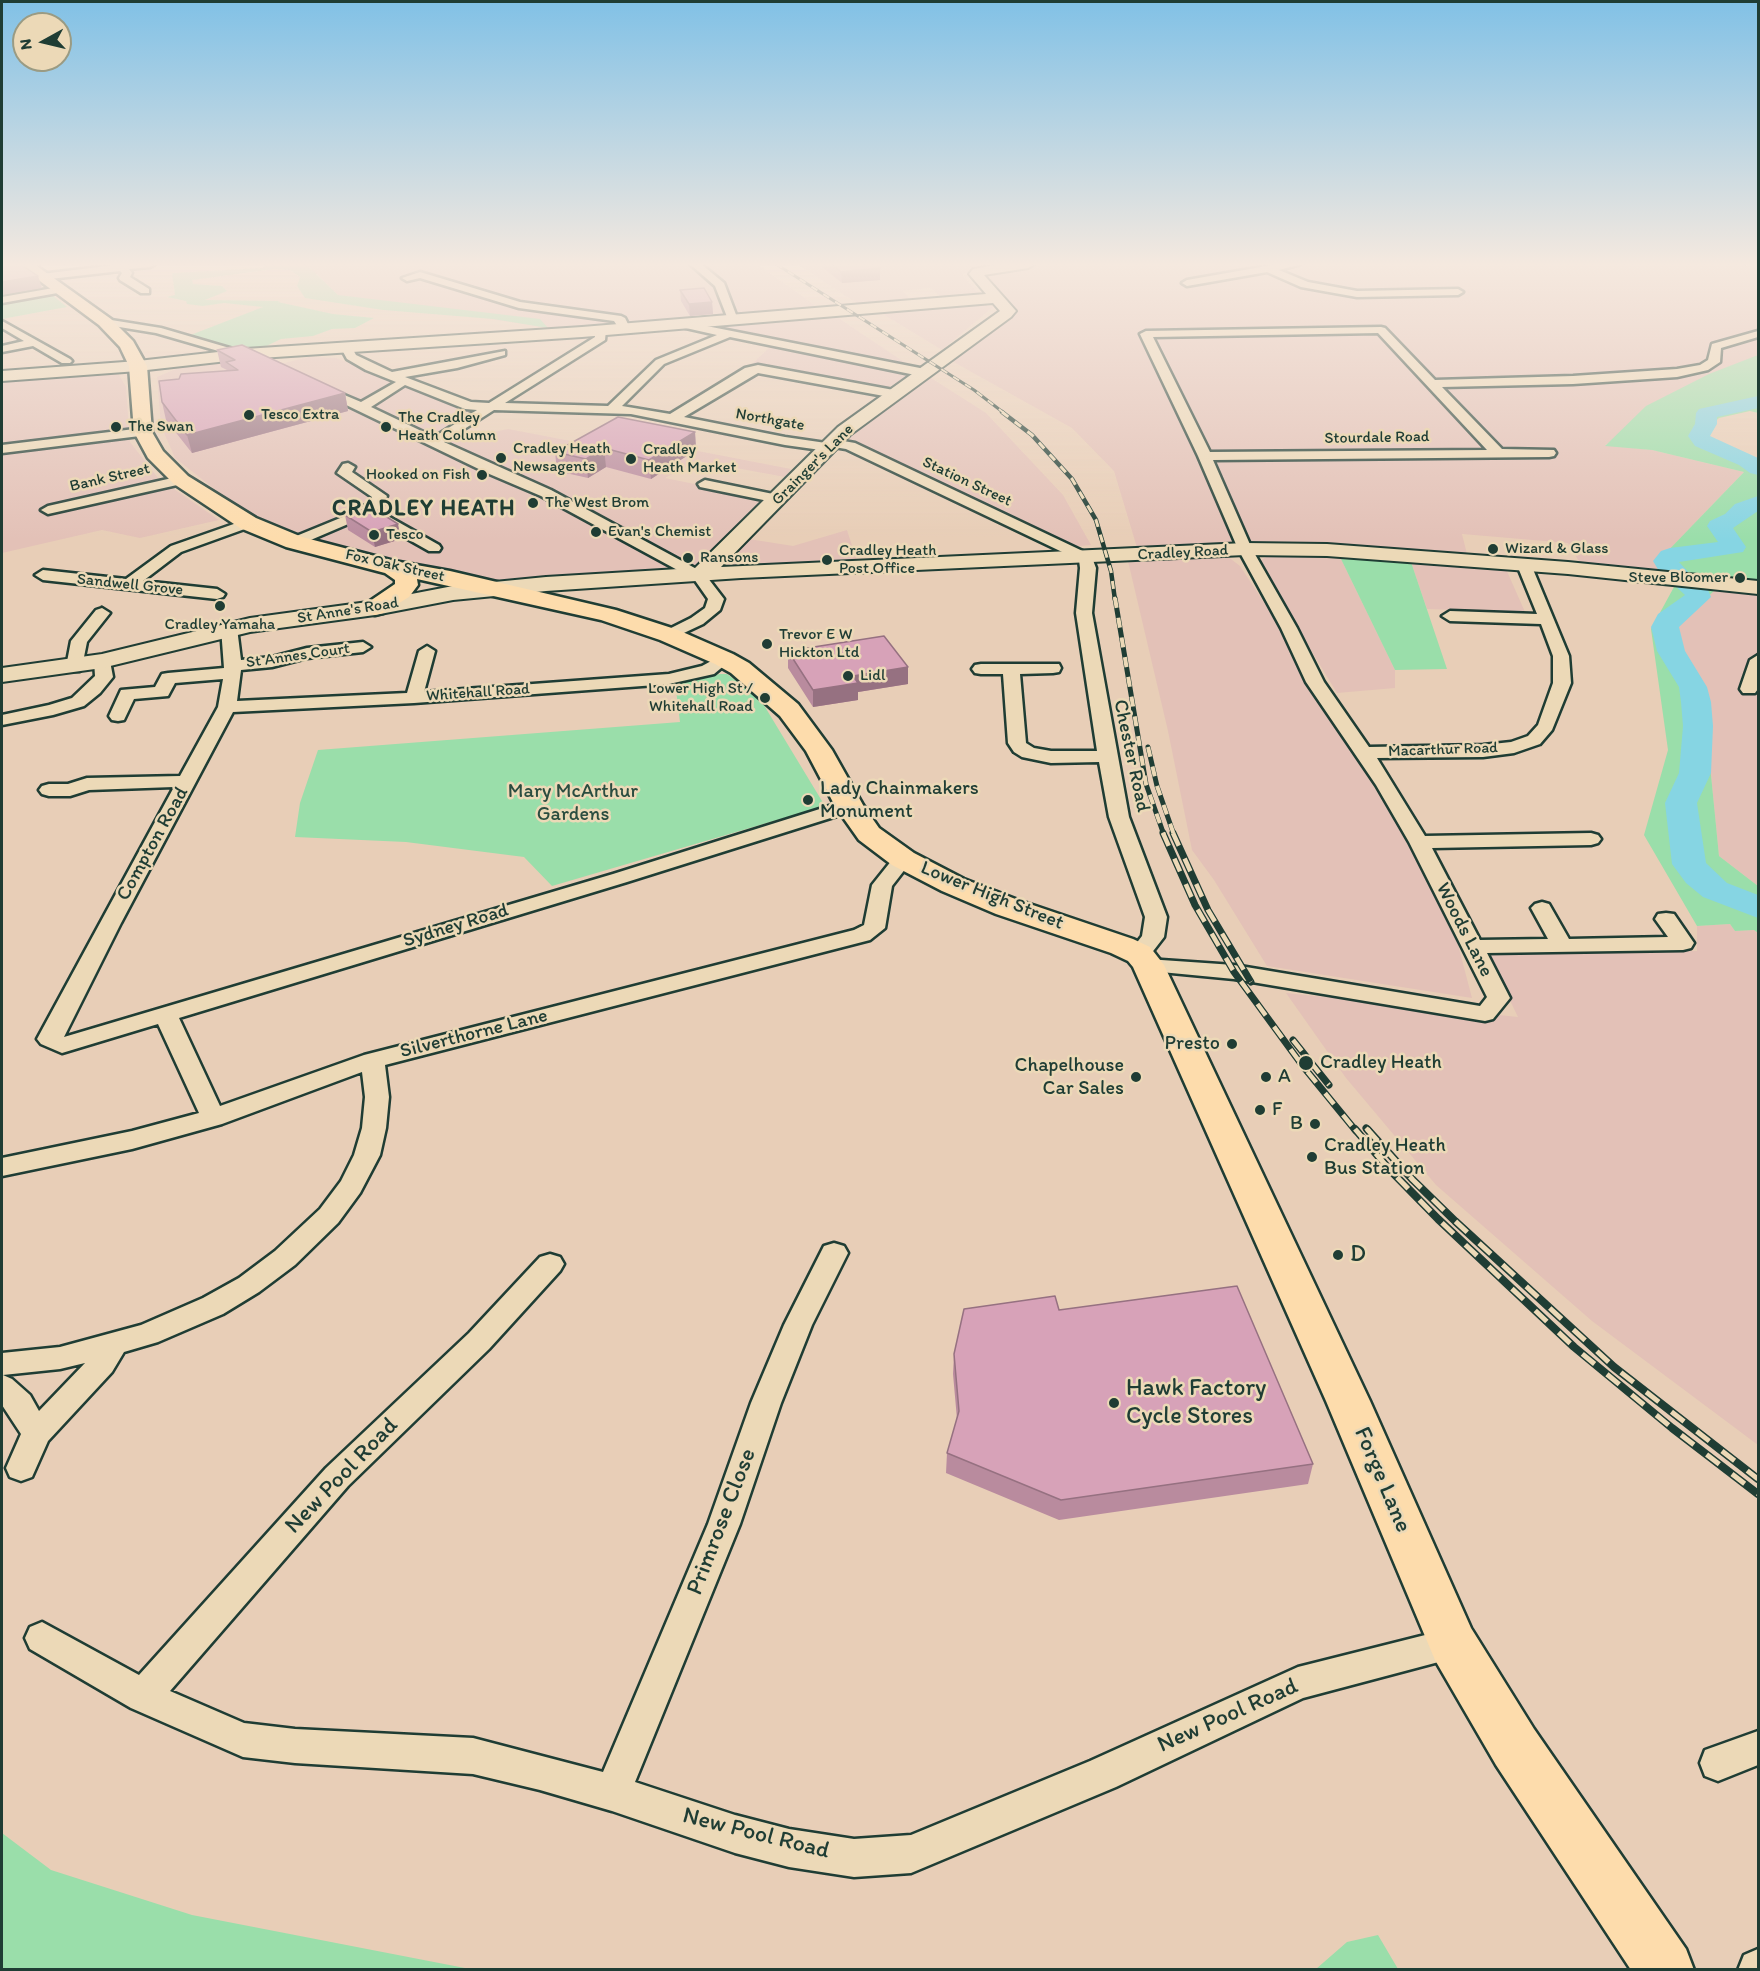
<!DOCTYPE html>
<style>
body{margin:0}
#map{position:relative;width:1760px;height:1971px;overflow:hidden;background:#e8ceb7;font-family:Itim,sans-serif}
canvas{display:block}
.frame{position:absolute;inset:0;border:3px solid #1f3d34;pointer-events:none}
.north{position:absolute;left:12px;top:12px;width:60px;height:60px;box-sizing:border-box;background:#ecd9b7;border:2px solid #9a9b83;border-radius:50%;rotate:262deg;font-size:16px;font-weight:700;line-height:24px;text-align:center;color:#1f3d34}
.north::after{content:'';display:block;margin:auto;width:21px;height:27px;background:#1f3d34;clip-path:polygon(50% 0,100% 100%,50% 72%,0 100%)}
</style>
<div id="map">
<canvas width="1760" height="1971"></canvas>
<div class="frame"></div>
<div class="north">N</div>
</div>
<script>
const g = document.querySelector('canvas').getContext('2d');
g.lineJoin = 'round';
function paint(path, color) { g.fillStyle = color; g.fill(path, 'evenodd'); }
const shape = rows => new Path2D(rows.map(r => 'M' + r).join(''));
function stroke(path, color, width, dash) { g.strokeStyle = color; g.lineWidth = width; g.lineCap = dash ? 'butt' : 'round'; g.setLineDash(dash || []); g.stroke(path); }
function write(font, color, halo, rows, align = 'center') {
  g.font = font + ' Itim,sans-serif'; g.lineWidth = 5; g.setLineDash([]); g.textBaseline = 'middle'; g.strokeStyle = halo; g.fillStyle = color; for (const [text, x, y, turn = 0] of rows) {
    g.save(); g.translate(x, y); g.rotate((+turn || 0) * Math.PI / 180); g.textAlign = isNaN(turn) ? turn : align; if (halo) g.strokeText(text, 0, 0); g.fillText(text, 0, 0); g.restore();
  }
}
const built = shape([
 [306,264,757,264,820,309,560,330,338,295],
 [797,264,1014,264,962,274,978,293,968,297,943,299,931,288,903,291,913,302,861,306],
 [1046,264,1283,264,1243,273,1249,275,1306,264,1732,264,1758,267,1758,355,1605,445,1652,450,1744,472,1659,560,1661,572,1580,563,1568,543,1462,534,1467,554,1338,546,1138,551,1114,471,1072,428,950,360,1017,313,985,272],
 [979,304,993,307,942,350,878,311],
 [834,315,910,366,710,327,712,325],
 [771,346,912,373,883,391,752,364],
 [309,357,336,358,475,411,462,423,463,432,470,433,464,436,467,438,508,429,571,441,604,444,620,436,791,469,785,477,698,461,665,478,764,498,695,569,487,583,283,532,245,513,175,458,161,426,157,377,185,365,242,358,264,368],
 [118,373,126,387,130,442,158,478,219,520,140,538,102,530,2,553,2,379],
 [928,376,986,413,1063,495,1091,545,1069,547,844,440],
 [847,530,857,561,727,569,724,564,749,539,793,546],
 [1227,556,1240,566,1269,610,1359,764,1401,829,1452,922,1472,998,1267,966,1214,880,1192,850,1168,731,1128,561],
 [1267,556,1340,557,1395,670,1395,688,1337,693,1258,563],
 [1411,562,1506,569,1525,612,1427,609],
 [1715,590,1758,594,1758,886,1719,856,1704,704,1672,630],
 [1730,924,1735,931,1754,930,1758,933,1758,1445,1592,1321,1436,1185,1346,1078,1286,993,1518,1017,1487,953,1697,951,1697,926]
]);
const green = shape([
 [264,264,306,264,338,295,540,319,548,328,493,319,383,310,305,298,297,286,300,277,290,270,275,269,192,280,193,284,222,286,227,291,205,300,280,301,278,302,333,314,374,318,355,328,332,329,313,336,281,339,260,349,242,349,188,336,263,307,224,303,203,306,187,304,186,301,167,297,175,295,172,273,263,268],
 [46,294,51,294,67,307,2,319,2,302],
 [1758,355,1758,413,1750,411,1719,418,1700,436,1703,441,1747,460,1758,468,1758,580,1661,572,1659,560,1744,472,1652,450,1605,446,1646,406,1709,374],
 [1340,557,1411,562,1447,669,1395,670],
 [1674,587,1715,590,1672,631,1697,676,1704,704,1719,856,1758,886,1758,933,1754,930,1735,931,1730,924,1697,926,1644,835,1668,750,1651,629],
 [720,674,727,674,759,697,825,806,552,886,524,857,406,842,295,837,300,803,318,750,680,722,675,682],
 [2,1833,51,1870,192,1915,470,1969,2,1969],
 [1378,1935,1398,1969,1316,1969,1347,1942]
]);
const river = shape([
 [1758,396,1758,408,1717,417,1717,424,1710,436,1758,458,1758,475,1750,473,1739,465,1695,446,1688,436,1695,424,1696,413,1699,409,1758,396],
 [1758,496,1758,511,1733,528,1746,547,1743,552,1679,562,1696,580,1706,585,1711,597,1679,627,1685,651,1707,687,1711,702,1713,726,1711,773,1697,803,1706,863,1727,883,1758,895,1758,918,1703,897,1686,883,1672,864,1665,803,1679,773,1683,726,1681,702,1679,687,1657,651,1651,627,1658,614,1685,595,1659,571,1653,561,1661,551,1670,548,1718,542,1707,526,1710,521,1725,514,1735,504,1758,496]
]);
const street = shape([
 [124,264,155,264,150,267,129,269,132,273,130,277,149,289,149,293,141,293,120,280,119,278,122,273,120,271,41,280,36,277,41,274,124,264],
 [690,264,701,264,724,283,738,320,737,322,729,322,715,286,690,264],
 [1278,264,1301,264,1279,270,1308,282,1357,291,1458,289,1463,292,1458,295,1357,297,1301,287,1267,272,1187,286,1182,283,1187,280,1278,264],
 [420,272,520,302,621,316,625,318,630,328,624,331,620,330,614,321,519,308,420,278,407,281,402,278,420,272],
 [59,287,64,290,63,292,2,303,2,297,59,287],
 [105,319,161,328,257,356,259,358,253,361,156,333,101,324,101,320,105,319],
 [2,321,70,359,72,361,70,363,62,363,33,346,2,352,2,346,24,341,2,328,2,321],
 [681,321,925,369,931,373,925,377,730,337,664,364,622,406,670,414,745,368,758,365,899,391,899,397,895,398,758,373,684,417,785,437,826,443,832,439,855,443,1091,555,1096,568,1092,613,1129,817,1167,917,1164,937,1147,959,1234,965,1480,1006,1487,997,1409,842,1376,785,1306,682,1281,628,1238,549,1198,456,1140,334,1146,331,1381,327,1385,328,1435,380,1573,376,1677,369,1700,365,1708,360,1712,344,1758,331,1758,337,1721,348,1720,362,1708,370,1677,377,1573,384,1442,387,1502,449,1554,450,1556,453,1554,456,1549,457,1213,460,1252,549,1297,628,1324,682,1369,747,1483,745,1511,742,1528,736,1538,725,1553,683,1553,656,1541,624,1450,621,1442,616,1450,611,1537,614,1517,565,1520,562,1530,562,1569,656,1571,683,1552,730,1540,744,1514,753,1483,757,1377,758,1425,836,1591,833,1598,835,1601,839,1598,843,1591,845,1432,848,1480,940,1548,939,1531,908,1535,904,1542,902,1549,904,1569,939,1668,937,1655,919,1658,914,1666,913,1674,914,1694,943,1691,948,1683,950,1487,953,1510,998,1493,1019,1485,1021,1234,979,1140,970,1137,965,1140,960,1131,959,1128,954,1142,936,1145,917,1109,817,1099,762,1051,763,1022,757,1014,752,1008,743,1003,674,981,674,975,673,972,669,975,665,981,664,1059,664,1061,668,1059,672,1053,673,1020,674,1026,743,1034,748,1051,751,1097,751,1076,613,1080,568,1079,560,846,449,834,447,828,451,785,445,631,414,494,410,444,442,551,490,704,573,724,599,720,610,703,624,669,640,663,638,661,635,663,632,691,618,705,608,708,599,694,579,541,496,487,473,313,389,315,386,323,386,361,402,396,382,366,370,347,359,341,348,347,345,351,346,356,355,392,372,505,351,505,355,457,368,405,377,471,402,489,403,595,337,594,330,600,327,606,330,605,340,505,403,608,406,656,360,717,335,677,326,677,322,681,321],
 [1378,333,1487,450,1210,452,1153,337,1378,333],
 [405,385,465,409,477,410,434,437,371,407,405,385],
 [143,428,149,432,148,435,2,453,2,445,143,428],
 [348,463,355,467,352,472,387,496,382,507,377,510,439,545,441,548,439,551,429,551,367,516,299,545,289,545,287,542,289,539,350,514,371,502,372,497,337,473,343,464,348,463],
 [181,476,188,480,186,483,48,514,41,510,48,506,181,476],
 [705,480,778,495,785,499,778,503,700,487,698,484,705,480],
 [248,519,253,520,255,523,253,526,181,552,143,581,217,589,225,594,223,597,217,599,43,580,35,575,43,570,126,579,171,546,248,519],
 [102,608,110,613,87,642,82,667,80,671,68,671,66,667,71,641,96,610,102,608],
 [229,623,237,628,241,660,272,657,307,648,363,642,371,647,363,652,307,658,272,667,241,670,237,701,407,693,419,651,427,646,435,651,424,692,669,674,702,666,724,654,732,659,714,674,669,684,414,703,233,712,121,923,64,1037,613,874,842,802,849,800,856,802,859,806,856,810,627,882,179,1018,220,1106,364,1055,854,930,864,925,872,885,896,855,903,853,910,855,913,859,892,886,885,928,870,940,385,1065,389,1097,386,1128,380,1155,360,1193,338,1223,295,1265,259,1292,223,1314,158,1342,124,1352,112,1372,48,1441,32,1477,21,1481,10,1477,6,1468,21,1434,2,1405,2,1353,60,1347,141,1325,203,1298,239,1278,275,1251,320,1209,341,1181,354,1155,362,1128,365,1097,362,1072,222,1124,132,1149,2,1176,2,1158,132,1131,199,1113,158,1024,62,1053,41,1044,37,1039,174,787,89,790,70,796,49,796,42,794,39,790,42,786,49,784,68,784,87,778,180,776,218,707,223,679,175,683,168,696,134,699,124,720,118,721,112,720,109,716,121,690,155,687,162,674,168,673,224,668,221,628,229,623],
 [85,1363,39,1411,30,1395,12,1379,3,1375,60,1369,85,1363],
 [1758,655,1758,689,1755,693,1743,693,1740,689,1750,660,1758,655],
 [102,656,110,661,113,677,100,693,84,706,53,715,2,725,2,715,49,705,72,698,95,676,94,661,102,656],
 [834,1243,844,1246,848,1253,812,1325,781,1403,740,1524,635,1782,735,1815,789,1829,854,1839,911,1835,1090,1761,1298,1667,1453,1628,1465,1633,1470,1644,1465,1655,1303,1698,1116,1787,911,1873,854,1877,789,1867,735,1853,612,1811,540,1790,473,1774,295,1763,243,1757,131,1708,30,1649,25,1638,30,1627,42,1622,139,1675,326,1468,469,1333,540,1257,550,1254,560,1257,564,1264,560,1271,489,1349,348,1486,170,1691,244,1723,295,1729,473,1738,603,1772,708,1524,751,1403,784,1325,824,1246,834,1243],
 [1758,1731,1758,1765,1718,1781,1705,1776,1700,1763,1705,1750,1758,1731],
 [1758,1949,1758,1970,1738,1970,1744,1955,1758,1949]
]);
const secondary = shape([
 [1001,264,1035,264,1028,268,984,275,1016,311,1011,317,850,435,721,567,1245,543,1327,544,1568,562,1758,581,1758,594,1568,574,1327,556,1245,555,741,578,546,591,453,600,375,615,250,632,102,668,2,682,2,668,102,654,250,618,375,601,453,586,546,577,695,568,838,427,1000,311,993,303,582,337,245,359,138,371,2,381,2,371,138,361,245,349,582,327,986,294,969,274,973,269,1001,264]
]);
const primary = shape([
 [17,264,34,264,111,319,133,341,147,366,152,432,163,451,188,476,256,518,302,537,394,561,450,571,616,610,678,630,733,654,749,663,798,704,832,750,863,805,879,828,914,853,964,879,1018,900,1133,939,1150,947,1164,965,1370,1401,1471,1628,1534,1729,1686,1949,1694,1970,1631,1970,1496,1765,1435,1660,1326,1401,1133,967,1128,961,1111,953,996,914,942,891,892,865,859,840,835,806,806,751,780,716,731,673,715,664,660,640,601,620,417,579,418,585,409,597,383,613,375,615,367,613,363,608,367,603,395,584,395,580,385,573,286,547,240,528,174,484,148,458,134,432,129,366,120,347,99,325,17,264]
]);
const railFar4 = shape([
 [776,264,974,390,1004,413]
]);
const railFar3 = shape([
 [1002,412,1032,435,1072,479,1096,520,1111,571,1115,600]
]);
const railFar2 = shape([
 [1115,598,1146,784,1164,835],
 [1148,747,1157,786,1174,835]
]);
const railFar1 = shape([
 [1163,833,1195,905,1234,972,1302,1065,1356,1131],
 [1173,833,1208,910,1251,982],
 [1293,1040,1329,1085],
 [1366,1128,1369,1131]
]);
const rail = shape([
 [1355,1129,1389,1169,1438,1219,1574,1347,1672,1428,1758,1494],
 [1367,1129,1413,1180,1455,1221,1614,1367,1758,1479]
]);
const wall = shape([
 [822,264,875,264,880,280,842,283,822,267],
 [680,290,712,302,713,314,690,316,681,301],
 [217,350,345,393,348,411,192,453,166,420,162,402,227,370,221,367],
 [695,432,696,450,651,479,606,467,588,478,557,471,555,452],
 [345,515,401,539,375,547,348,530],
 [788,651,908,684,858,692,858,700,813,707,788,668],
 [1059,1310,1313,1464,1308,1484,1059,1520,946,1473,947,1453,957,1419,953,1374,954,1354]
]);
const shadedWall = shape([
 [880,268,880,280,842,283,841,272],
 [38,276,42,288,2,295,2,282],
 [712,302,713,314,690,316,689,304],
 [345,393,348,411,192,453,187,435],
 [695,432,696,450,651,479,649,460],
 [604,448,606,467,588,478,586,459],
 [398,524,401,539,375,547,372,532],
 [908,667,908,684,858,692,858,700,813,707,813,690,853,676]
]);
const building = shape([
 [2,264,20,264,38,276,2,282,2,264],
 [832,264,875,264,880,268,841,272,832,264],
 [704,288,712,302,689,304,680,290,704,288],
 [242,345,345,393,187,435,162,402,159,381,179,379,181,374,238,370,226,362,235,360,217,350,242,345],
 [618,417,695,432,649,460,604,448,586,459,555,452,618,417],
 [371,507,398,524,372,532,345,515,371,507],
 [884,636,908,667,853,676,858,683,813,690,788,651,884,636],
 [1237,1286,1313,1464,1061,1500,947,1453,959,1411,954,1354,964,1309,1055,1296,1059,1310,1237,1286]
]);
const markers = [
 [249,415,6,"#1f3d34"],
 [116,427,6,"#1f3d34"],
 [386,427,6,"#1f3d34"],
 [501,458,6,"#1f3d34"],
 [631,459,6,"#1f3d34"],
 [482,475,6,"#1f3d34"],
 [533,503,6,"#1f3d34"],
 [596,532,6,"#1f3d34"],
 [374,535,6,"#1f3d34"],
 [1493,549,6,"#1f3d34"],
 [688,558,6,"#1f3d34"],
 [827,560,6,"#1f3d34"],
 [1740,578,6,"#1f3d34"],
 [220,606,6,"#1f3d34"],
 [767,644,6,"#1f3d34"],
 [848,676,6,"#1f3d34"],
 [765,698,6,"#1f3d34"],
 [808,800,6,"#1f3d34"],
 [1232,1044,6,"#1f3d34"],
 [1306,1063,8,"#1f3d34"],
 [1136,1077,6,"#1f3d34"],
 [1266,1077,6,"#1f3d34"],
 [1260,1110,6,"#1f3d34"],
 [1315,1124,6,"#1f3d34"],
 [1312,1157,6,"#1f3d34"],
 [1338,1255,6,"#1f3d34"],
 [1114,1403,6,"#1f3d34"]
];
const farPoinames = [
 ["Tesco Extra",261,415],
 ["The Cradley",398,418],
 ["Heath Column",398,436],
 ["The Swan",128,427],
 ["Cradley Heath",513,449],
 ["Newsagents",513,467],
 ["Cradley",643,450],
 ["Heath Market",643,468],
 ["Hooked on Fish",470,475,"right"],
 ["The West Brom",545,503],
 ["Evan's Chemist",608,532],
 ["Tesco",386,535],
 ["Wizard & Glass",1505,549],
 ["Cradley Heath",839,551],
 ["Post Office",839,569],
 ["Ransons",700,558],
 ["Steve Bloomer",1728,578,"right"],
 ["Cradley Yamaha",220,625,"center"],
 ["Trevor E W",779,635],
 ["Hickton Ltd",779,653],
 ["Lidl",860,676],
 ["Lower High St /",753,689,"right"],
 ["Whitehall Road",753,707,"right"]
];
const farStreetnames = [
 ["Northgate",770,420,10],
 ["Stourdale Road",1377,438,-1],
 ["Grainger's Lane",813,465,-45],
 ["Bank Street",110,478,-13],
 ["Station Street",967,482,25],
 ["Cradley Road",1183,553,-3],
 ["Fox Oak Street",395,566,13],
 ["Sandwell Grove",130,585,6],
 ["St Anne's Road",348,611,-9],
 ["St Annes Court",298,656,-8],
 ["Whitehall Road",478,693,-4],
 ["Macarthur Road",1443,750,-2]
];
const streetNames = [
 ["Chester Road",1131,756,78],
 ["Compton Road",153,844,-61],
 ["Lower High Street",992,896,22],
 ["Sydney Road",456,926,-17],
 ["Woods Lane",1464,930,63],
 ["Silverthorne Lane",474,1034,-14]
];
const poiNames = [
 ["Lady Chainmakers",820,789],
 ["Monument",820,812],
 ["Presto",1220,1044,"right"],
 ["Cradley Heath",1320,1063],
 ["Chapelhouse",1124,1066,"right"],
 ["Car Sales",1124,1089,"right"],
 ["A",1278,1077],
 ["F",1272,1110],
 ["B",1303,1124,"right"],
 ["Cradley Heath",1324,1146],
 ["Bus Station",1324,1169]
];
const parkNames = [
 ["Mary McArthur",573,792],
 ["Gardens",573,815]
];
const farDistrictnames = [
 ["CRADLEY HEATH",424,509]
];
const nearPoinames = [
 ["D",1350,1255],
 ["Hawk Factory",1126,1389],
 ["Cycle Stores",1126,1417]
];
const nearStreetnames = [
 ["New Pool Road",342,1476,-46],
 ["Forge Lane",1382,1480,67],
 ["Primrose Close",722,1522,-69],
 ["New Pool Road",1228,1716,-24],
 ["New Pool Road",756,1834,14]
];
paint(built, '#e3c1b7');
paint(green, '#9adeaa');
paint(river, '#86d5e3');
stroke(street, '#1f3d34', 5);
stroke(secondary, '#1f3d34', 4);
stroke(primary, '#1f3d34', 5);
paint(street, '#ecd9b7');
paint(secondary, '#ecd9b7');
paint(primary, '#fddcac');
stroke(railFar4, '#1f3d34', 3);
stroke(railFar3, '#1f3d34', 4.5);
stroke(railFar2, '#1f3d34', 5);
stroke(railFar1, '#1f3d34', 7);
stroke(rail, '#1f3d34', 8);
stroke(railFar4, '#ecd9b7', 2, [7]);
stroke(railFar3, '#ecd9b7', 3, [8]);
stroke(railFar2, '#ecd9b7', 4, [10]);
stroke(railFar1, '#ecd9b7', 4.5, [14]);
stroke(rail, '#ecd9b7', 5, [16]);
paint(wall, '#b98b9e');
paint(shadedWall, '#967181');
paint(building, '#d7a2b8');
stroke(building, '#967181', 1.5);
const sky = g.createLinearGradient(0, 0, 0, 540);
sky.addColorStop(0, '#81c1e6');
sky.addColorStop(0.49, '#f5e9df');
sky.addColorStop(1, '#f5e9df00');
g.fillStyle = sky;
g.fillRect(0, 0, 1760, 540);
for (const [x, y, r, color] of markers) { const dot = new Path2D(); dot.arc(x, y, r, 0, 2 * Math.PI); g.fillStyle = color; g.fill(dot); stroke(dot, '#ecd9b7', 2); }
write('16px', '#1f3d34', '#ecd9b7', farPoinames, 'left');
write('16px', '#1f3d34', '#ecd9b7', farStreetnames);
write('20px', '#1f3d34', '#ecd9b7', streetNames);
write('20px', '#1f3d34', '#ecd9b7', poiNames, 'left');
write('20px', '#2b4d40', '#ecd9b7', parkNames);
g.letterSpacing = '1.5px';
write('bold 22px', '#1f3d34', '#ecd9b7', farDistrictnames);
g.letterSpacing = '0px';
write('24px', '#1f3d34', '#ecd9b7', nearPoinames, 'left');
write('24px', '#1f3d34', '#ecd9b7', nearStreetnames);
</script>
